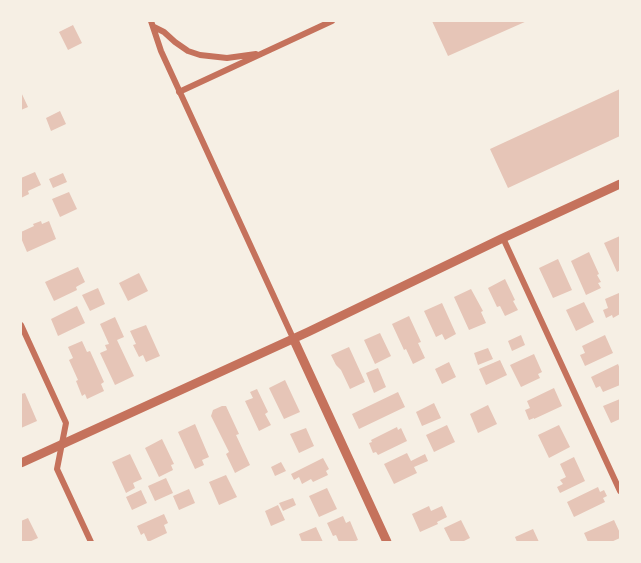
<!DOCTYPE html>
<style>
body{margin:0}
#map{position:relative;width:641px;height:563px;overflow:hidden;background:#f6efe4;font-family:Signika,sans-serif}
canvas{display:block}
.frame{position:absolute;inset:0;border:22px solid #f6efe4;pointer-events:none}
</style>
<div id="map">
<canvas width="641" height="563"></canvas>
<div class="frame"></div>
</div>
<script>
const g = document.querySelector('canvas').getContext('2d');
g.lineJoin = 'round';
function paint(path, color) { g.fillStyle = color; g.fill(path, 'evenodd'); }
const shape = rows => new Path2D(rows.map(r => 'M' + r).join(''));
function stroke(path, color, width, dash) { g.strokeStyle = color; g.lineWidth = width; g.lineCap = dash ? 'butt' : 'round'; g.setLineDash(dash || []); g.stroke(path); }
const building = shape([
 [432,21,527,21,448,56],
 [73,25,82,43,68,50,59,32],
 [620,89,620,136,508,188,490,149],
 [21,92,28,107,21,110],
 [60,111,66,124,51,131,46,118],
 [35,172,41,185,28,191,29,194,21,198,21,178],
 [63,173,67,182,53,188,49,179],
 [69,192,77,209,60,217,52,199],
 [41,221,42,224,49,221,56,239,27,252,21,238,21,232,34,226,33,224],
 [620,236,620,270,617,272,604,243],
 [589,252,599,274,597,275,601,282,598,283,601,288,586,295,571,261],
 [558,259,572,290,553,298,539,268],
 [78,267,85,282,76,287,77,290,54,301,45,282],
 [139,273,148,291,128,301,119,283],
 [505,279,515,300,513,301,518,310,505,316,500,306,497,307,488,288],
 [98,288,105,304,90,311,82,295],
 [471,289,483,311,481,312,486,323,469,330,454,297],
 [619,293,620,314,613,318,612,315,606,318,603,310,608,308,605,299],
 [584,302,594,322,576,331,566,310],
 [442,303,456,334,445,340,442,334,436,337,424,311],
 [77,306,85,323,58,336,51,319],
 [409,316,421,342,418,343,425,358,413,364,406,349,404,350,392,324],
 [115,317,124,337,117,340,134,376,115,385,100,353,107,350,105,345,109,344,100,324],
 [146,325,160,356,146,362,143,355,139,357,133,345,136,344,130,331],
 [380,333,391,356,375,364,364,340],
 [521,335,525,345,512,351,508,341],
 [605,335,613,353,585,366,580,355,585,353,582,346],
 [82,341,87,352,90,351,104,382,101,384,104,391,87,399,85,394,82,396,76,381,78,380,69,360,73,358,68,347],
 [349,347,365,382,350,389,341,370,336,365,331,355],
 [488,348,493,359,478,365,474,353],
 [534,354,542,372,538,374,540,378,521,387,510,365],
 [500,360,507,375,486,385,479,369],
 [449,362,456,377,442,384,435,369],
 [618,364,620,369,620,385,603,392,600,386,596,388,591,377],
 [378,368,386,387,374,393,366,373],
 [285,380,300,412,284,419,269,388],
 [554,388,562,406,534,419,534,418,529,420,525,410,530,408,527,401],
 [257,389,268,412,265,414,271,425,259,431,245,401,253,398,250,392],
 [398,392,405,407,359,429,352,414],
 [25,393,37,421,21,428,21,394],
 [620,399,620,419,611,423,603,406],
 [434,403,441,418,422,426,416,412],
 [488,405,497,424,478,433,470,414],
 [222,406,226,406,239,434,236,435,250,465,235,473,226,454,229,452,211,416,213,410],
 [195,424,209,457,202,460,204,465,195,469,178,432],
 [447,425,455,442,434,452,426,435],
 [559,425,570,447,549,458,538,435],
 [397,427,398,430,401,428,407,441,378,455,376,452,373,453,369,443,372,442,371,440],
 [306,428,314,446,299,453,290,434],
 [162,439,174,464,171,465,173,470,159,477,145,448],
 [407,453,411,461,425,454,428,461,414,467,417,473,394,484,384,464],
 [130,454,142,479,133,483,135,488,126,493,112,462],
 [574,457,585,481,560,493,557,487,563,484,560,480,566,477,560,464],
 [323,458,329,469,326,471,328,475,313,482,311,479,302,484,299,477,294,480,291,474],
 [281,462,286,471,275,476,271,467],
 [226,475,237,497,219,505,209,482],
 [166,478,173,493,155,501,148,486],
 [598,487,600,492,604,490,607,496,603,498,605,502,574,517,567,502],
 [327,488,337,509,319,517,309,496],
 [189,489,195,503,179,510,173,496],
 [141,490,147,503,132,510,126,497],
 [293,498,296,505,283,511,279,503],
 [278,505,285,520,271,526,265,511],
 [429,506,431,511,442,506,447,517,437,522,438,524,420,532,412,514],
 [164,514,168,523,164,525,167,533,148,542,144,533,141,535,137,526],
 [343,516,346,523,350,521,358,540,353,542,339,542,336,535,333,536,327,523],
 [28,518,38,538,29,542,21,542,21,521],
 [461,520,470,538,462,542,451,542,444,528],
 [614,520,620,533,620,538,611,542,588,542,584,533],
 [316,527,323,542,302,542,299,534],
 [533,529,539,542,517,542,515,537]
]);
const minor = shape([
 [151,21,161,51,293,338],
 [154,27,164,32,175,42,188,51,200,55,227,58,256,54],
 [179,92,332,21],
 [503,238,620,491],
 [21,325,66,423,57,469,91,542]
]);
const tertiary = shape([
 [293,338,387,542],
 [21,463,308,332,503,238,620,184]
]);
paint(building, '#e6c5b7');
stroke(minor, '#c5725c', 6);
stroke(tertiary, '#c5725c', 9);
</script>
